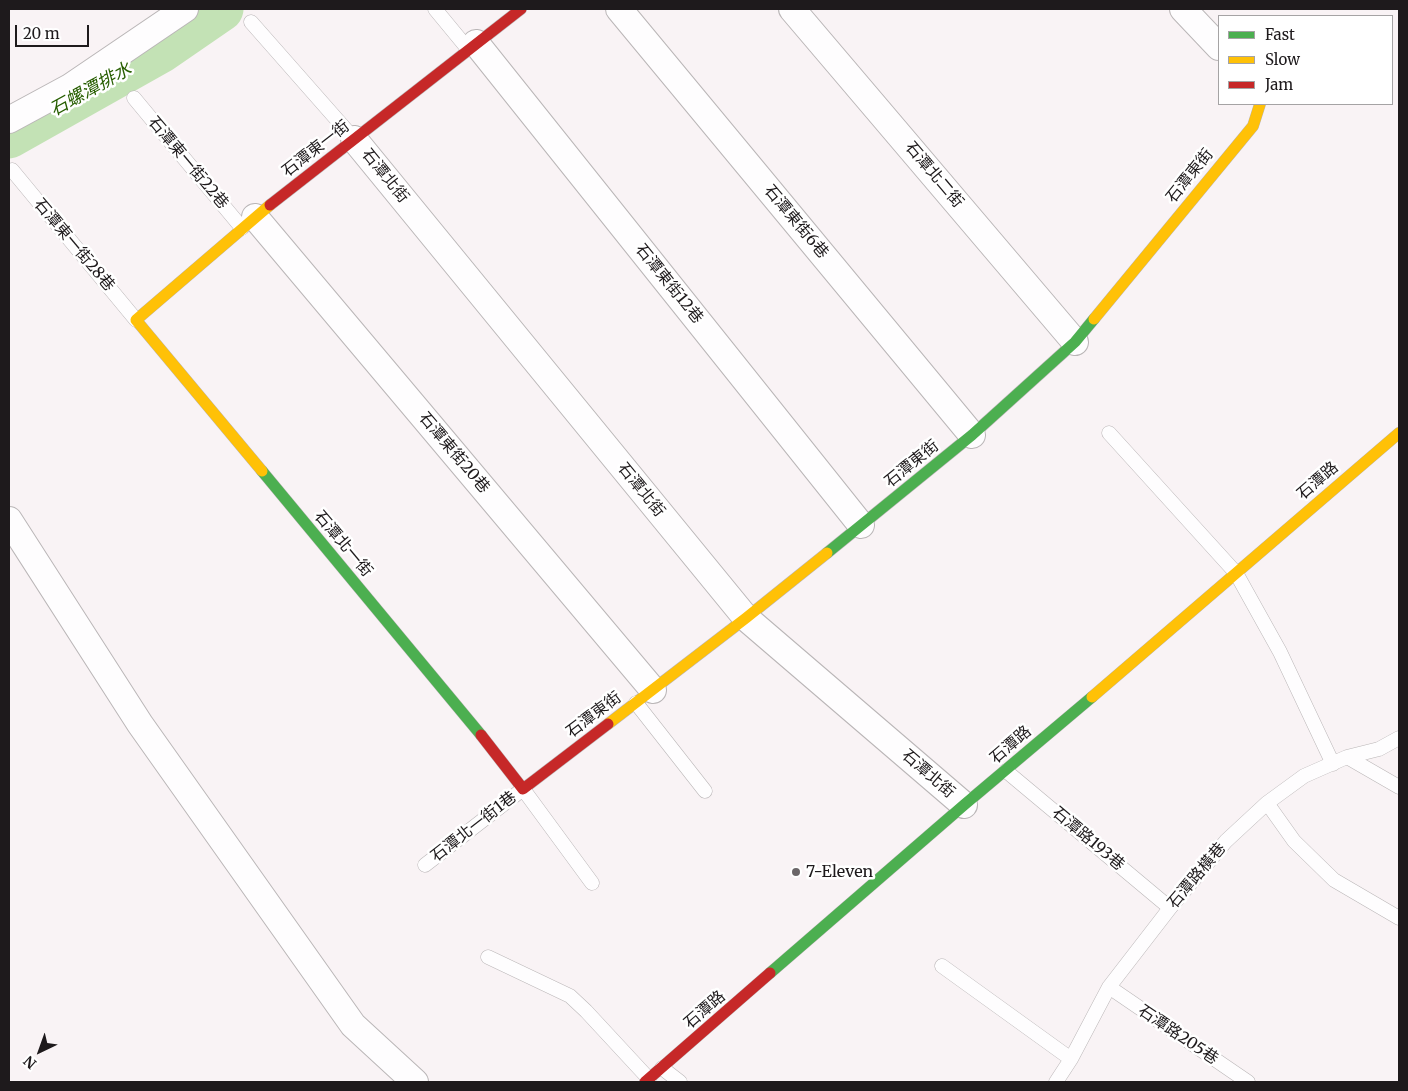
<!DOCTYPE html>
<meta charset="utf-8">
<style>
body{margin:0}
#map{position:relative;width:1408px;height:1091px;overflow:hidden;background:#f9f3f5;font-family:Merriweather,serif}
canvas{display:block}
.frame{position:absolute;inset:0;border:10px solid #1e1a1c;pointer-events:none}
.legend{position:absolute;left:1218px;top:15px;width:175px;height:90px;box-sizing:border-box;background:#fff;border:1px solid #a5a3a4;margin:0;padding:6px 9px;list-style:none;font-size:15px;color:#1e1a1c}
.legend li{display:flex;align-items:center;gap:10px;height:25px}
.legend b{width:25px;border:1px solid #a5a3a4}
.north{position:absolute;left:15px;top:1026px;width:50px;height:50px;-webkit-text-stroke:4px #fff;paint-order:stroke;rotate:222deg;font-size:14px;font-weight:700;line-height:20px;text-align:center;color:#1e1a1c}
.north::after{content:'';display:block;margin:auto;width:18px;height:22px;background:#1e1a1c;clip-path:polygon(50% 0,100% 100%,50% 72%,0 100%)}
.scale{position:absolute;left:15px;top:25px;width:74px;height:22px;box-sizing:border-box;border:2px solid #1e1a1c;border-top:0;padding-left:6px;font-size:15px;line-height:18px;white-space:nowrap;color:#1e1a1c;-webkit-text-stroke:4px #fff;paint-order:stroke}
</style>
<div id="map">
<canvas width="1408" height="1091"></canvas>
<div class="frame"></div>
<ul class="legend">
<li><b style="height:6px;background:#4caf50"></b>Fast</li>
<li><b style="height:6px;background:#ffc107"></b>Slow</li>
<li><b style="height:6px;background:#c62828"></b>Jam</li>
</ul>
<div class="north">N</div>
<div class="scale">20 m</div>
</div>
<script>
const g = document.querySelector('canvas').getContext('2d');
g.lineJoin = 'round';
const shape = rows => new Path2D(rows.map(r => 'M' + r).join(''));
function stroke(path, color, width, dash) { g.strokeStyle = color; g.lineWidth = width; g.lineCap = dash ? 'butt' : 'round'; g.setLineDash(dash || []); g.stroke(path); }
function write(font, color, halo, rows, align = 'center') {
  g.font = font + ' Merriweather,"Noto Sans TC",serif'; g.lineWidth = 5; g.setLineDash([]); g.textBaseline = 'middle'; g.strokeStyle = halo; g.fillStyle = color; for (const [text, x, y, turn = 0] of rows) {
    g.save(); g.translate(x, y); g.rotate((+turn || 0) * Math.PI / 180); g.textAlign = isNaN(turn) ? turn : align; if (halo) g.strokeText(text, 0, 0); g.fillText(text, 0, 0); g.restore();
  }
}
const river = shape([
 [9,136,160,51,221,9]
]);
const lane = shape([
 [435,9,468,49],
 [251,22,354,139],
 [134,98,242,228],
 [12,170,136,320],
 [1109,433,1236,573,1280,652,1333,764],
 [636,703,705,791],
 [1347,757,1399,787],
 [1006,771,1170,908],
 [1267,803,1294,841,1334,880,1399,918],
 [425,865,523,789,592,883],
 [488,957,570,996,586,1011,649,1079],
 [942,966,1071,1059],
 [1109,987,1248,1082],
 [662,1068,680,1082],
 [1056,1082,1071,1059,1109,987,1170,908,1226,841,1267,803,1304,776,1347,757,1379,749,1399,738]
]);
const street = shape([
 [619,9,972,435],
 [792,9,1075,342],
 [1183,9,1219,47],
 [476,43,861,525],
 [9,120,70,87,185,9],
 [354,139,746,618,964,805],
 [255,217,653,690],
 [9,520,140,724,353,1025,415,1082]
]);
const fast = shape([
 [262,471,481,735],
 [827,553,972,435,1075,342,1094,319],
 [770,973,964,805,1092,697]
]);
const slow = shape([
 [1094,319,1253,126,1260,104],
 [262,471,136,320,270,205],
 [1092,697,1399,433],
 [608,724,746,618,827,553]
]);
const jam = shape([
 [270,205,521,9],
 [481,735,523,789,608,724],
 [645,1082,770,973]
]);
const markers = [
 [796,872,5,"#6b6668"]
];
const streetNames = [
 ["石潭東一街",316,149,-38],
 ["石潭東一街22巷",188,163,50],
 ["石潭北二街",934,175,50],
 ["石潭北街",385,176,51],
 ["石潭東街",1190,176,-51],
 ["石潭東街6巷",796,222,50],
 ["石潭東一街28巷",74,245,50],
 ["石潭東街12巷",669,284,51],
 ["石潭東街20巷",454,453,50],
 ["石潭東街",912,464,-39],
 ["石潭路",1318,481,-41],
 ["石潭北街",641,490,51],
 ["石潭北一街",343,544,50],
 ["石潭東街",594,715,-37],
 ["石潭路",1011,745,-41],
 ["石潭北街",928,774,41],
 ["石潭北一街1巷",474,827,-38],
 ["石潭路193巷",1088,839,40],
 ["石潭路橫巷",1197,876,-50],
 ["石潭路",705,1010,-41],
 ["石潭路205巷",1178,1035,34]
];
const poiNames = [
 ["7-Eleven",806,872]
];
const waterNames = [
 ["石螺潭排水",91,90,-29]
];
stroke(river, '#c3e2b5', 45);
stroke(lane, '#bab6b7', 15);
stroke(street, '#bab6b7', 28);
stroke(fast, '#bab6b7', 12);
stroke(slow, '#bab6b7', 12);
stroke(jam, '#bab6b7', 12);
stroke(lane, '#fefdfe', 14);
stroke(street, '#fefdfe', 26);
stroke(fast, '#4caf50', 11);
stroke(slow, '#ffc107', 11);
stroke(jam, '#c62828', 11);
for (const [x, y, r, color] of markers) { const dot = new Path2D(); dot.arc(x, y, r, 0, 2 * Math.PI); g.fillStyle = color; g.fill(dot); stroke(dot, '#fff', 2); }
write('16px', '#1e1a1c', '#fff', streetNames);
write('16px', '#1e1a1c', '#fff', poiNames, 'left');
write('italic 18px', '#275e00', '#fff', waterNames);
</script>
